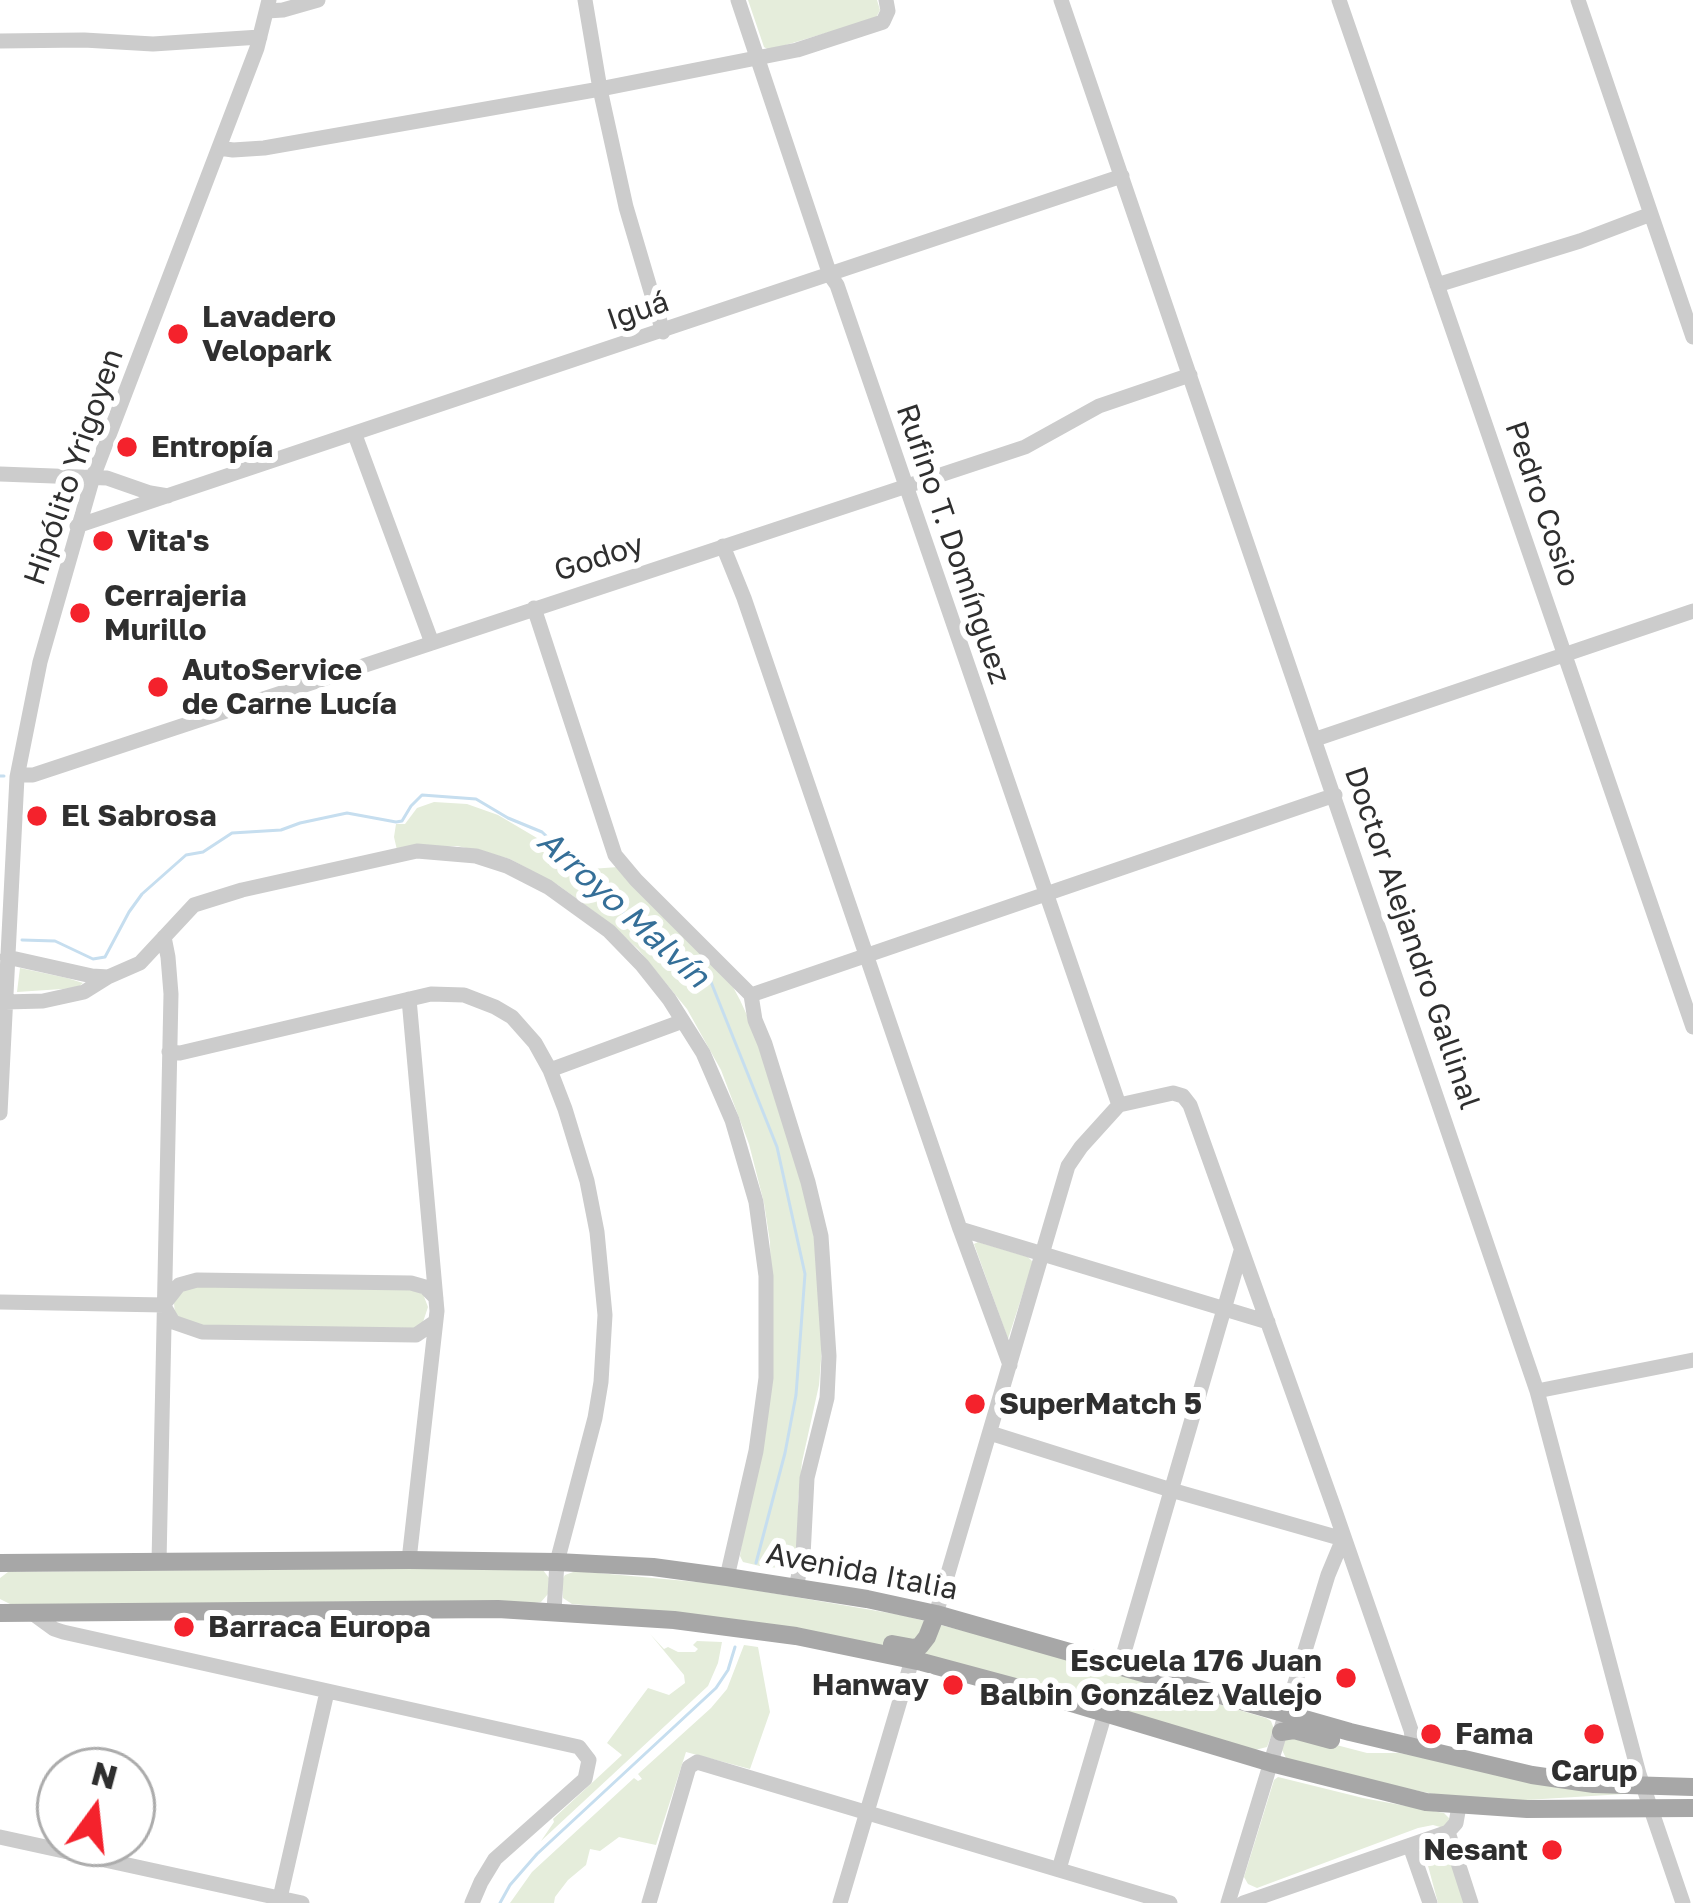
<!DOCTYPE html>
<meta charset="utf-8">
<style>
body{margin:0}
#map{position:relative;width:1693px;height:1903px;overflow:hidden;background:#fff;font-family:"Golos Text",sans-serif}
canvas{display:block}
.north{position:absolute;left:36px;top:1747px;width:120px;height:120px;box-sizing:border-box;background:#fff;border:3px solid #acacac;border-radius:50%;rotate:15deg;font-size:33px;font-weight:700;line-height:48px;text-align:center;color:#2f2f2f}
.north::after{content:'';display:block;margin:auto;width:42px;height:54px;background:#f4222c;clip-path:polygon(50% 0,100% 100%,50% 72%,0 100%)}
</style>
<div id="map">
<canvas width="1693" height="1903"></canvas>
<div class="north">N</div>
</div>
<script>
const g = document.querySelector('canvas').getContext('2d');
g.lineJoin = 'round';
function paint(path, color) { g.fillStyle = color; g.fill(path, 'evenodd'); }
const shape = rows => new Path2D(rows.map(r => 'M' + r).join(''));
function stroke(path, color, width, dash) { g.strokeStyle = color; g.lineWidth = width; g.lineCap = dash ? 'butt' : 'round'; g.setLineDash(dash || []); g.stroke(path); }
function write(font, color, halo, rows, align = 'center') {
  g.font = font + ' "Golos Text",sans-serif'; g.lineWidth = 12; g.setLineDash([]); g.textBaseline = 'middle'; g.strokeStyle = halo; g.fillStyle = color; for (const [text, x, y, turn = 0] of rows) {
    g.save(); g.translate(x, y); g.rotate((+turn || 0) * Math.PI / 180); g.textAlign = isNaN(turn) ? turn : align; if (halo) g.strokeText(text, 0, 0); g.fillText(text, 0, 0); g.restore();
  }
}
const green = shape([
 [748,0,877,0,880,10,876,18,769,50,764,47],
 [434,802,467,804,498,815,537,838,566,861,591,869,618,867,733,987,740,1000,756,1035,792,1138,814,1237,822,1347,819,1385,802,1462,798,1502,798,1556,793,1564,785,1568,764,1567,743,1562,740,1556,772,1331,770,1242,764,1203,749,1144,721,1070,687,1009,638,949,603,918,558,885,510,859,485,852,457,846,397,850,394,837,396,824,405,824,417,808],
 [20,968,67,978,83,983,77,988,17,992],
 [978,1242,1028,1257,1033,1262,1008,1339,974,1244],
 [186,1285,403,1287,423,1294,428,1307,422,1325,415,1328,188,1326,175,1315,174,1303],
 [415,1568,543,1570,549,1578,548,1594,541,1602,534,1603,393,1601,14,1606,0,1599,0,1578,8,1572],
 [576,1571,719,1584,901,1615,996,1639,1266,1718,1271,1721,1274,1729,1267,1747,1255,1750,1185,1729,675,1613,572,1604,563,1598,562,1580,565,1575],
 [650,1634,664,1649,668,1647,678,1652,695,1652,698,1649,693,1645,697,1641,722,1642,718,1663,708,1686,541,1841,554,1822,553,1819,622,1755,607,1743,648,1688,669,1695,685,1683,684,1675],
 [744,1645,758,1647,770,1712,750,1769,686,1752,656,1845,619,1837,600,1851,590,1849,586,1865,568,1880,555,1897,554,1903,510,1903,532,1872,634,1778,638,1781,642,1779,638,1774,711,1708,727,1689],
 [1298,1735,1367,1753,1399,1753,1623,1791,1624,1794,1510,1801,1434,1794,1372,1782,1286,1758,1282,1750,1286,1737],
 [1278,1777,1363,1798,1444,1813,1450,1819,1444,1828,1433,1825,1418,1828,1257,1888,1248,1884,1244,1877,1274,1780],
 [1441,1853,1451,1859,1466,1903,1438,1903,1427,1862,1432,1855]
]);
const stream = shape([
 [0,776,4,776],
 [22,940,55,941,93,959,105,957,129,912,142,894,186,855,203,852,232,833,281,830,300,823,347,813,396,822,402,821,411,806,422,795,476,799,508,818,542,832,576,864,605,898,711,982,777,1147,805,1274,796,1395,785,1453,756,1563],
 [500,1903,510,1885,537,1854,716,1688,728,1670,735,1647]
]);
const minor = shape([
 [585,0,600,89,626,207,663,332],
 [738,0,830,275,837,285,1119,1105],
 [1061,0,1537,1391,1639,1774,1683,1903],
 [1339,0,1693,1027],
 [1578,0,1693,337],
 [267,11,283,10,318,0],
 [0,41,84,40,153,44,260,37],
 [219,148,233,150,264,148,600,89,797,50,883,22,888,11,886,0],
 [1437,285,1580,241,1651,214],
 [355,435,432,643],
 [0,474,107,478,150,493,168,496],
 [77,526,1122,176],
 [723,546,744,598,960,1229,1010,1365],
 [534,608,615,855,636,880,751,995,755,1020,765,1044,808,1182,821,1236,829,1356,827,1398,807,1478,803,1556,796,1587],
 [1316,739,1693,611],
 [18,775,33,775,1025,447,1099,406,1190,375],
 [7,957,92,976,108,977,140,963,194,905,242,890,417,851,476,856,507,866,548,887,609,931,642,965,669,999,703,1053,732,1120,756,1202,766,1276,766,1378,756,1451,727,1577],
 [751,995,1335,795],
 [5,1002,43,1001,84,992,108,977],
 [169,1052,180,1053,431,994,464,995,495,1007,512,1017,535,1043,550,1070,565,1109,587,1181,597,1232,605,1315,601,1382,595,1418,557,1562,554,1611],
 [550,1070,683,1021],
 [0,1113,17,777,40,662,93,477,257,48,269,0],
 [960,1229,1268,1322],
 [0,1302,164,1305],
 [165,1303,179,1285,197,1280,411,1283,425,1287,436,1298],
 [165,1308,173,1322,202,1332,416,1335,435,1322],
 [1537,1391,1693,1360],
 [990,1433,1171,1490,1343,1539,1328,1575,1228,1903],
 [409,1560,437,1311,409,999],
 [159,1562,171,994,168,957,164,937],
 [32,1613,54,1629,63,1632,579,1747,589,1760,585,1779,495,1859,481,1882,472,1903],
 [936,1614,1068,1166,1081,1147,1119,1105,1173,1093,1183,1096,1190,1105,1334,1508,1411,1730,1414,1748],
 [1120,1666,1241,1251],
 [1459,1806,1456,1823,1448,1832,1471,1903],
 [0,1837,302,1903],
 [1410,1846,1430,1903],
 [1059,1869,1105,1713],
 [280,1898,327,1692],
 [649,1903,689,1767,697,1762,1170,1903],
 [840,1903,912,1660],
 [1243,1903,1448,1832]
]);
const major = shape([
 [0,1563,409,1560,557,1562,653,1567,727,1577,867,1599,936,1614,1350,1732,1532,1775,1594,1784,1693,1787],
 [0,1613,498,1609,674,1620,796,1636,922,1662,1041,1694,1271,1763,1426,1802,1527,1809,1693,1808],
 [892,1644,914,1648,920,1646,927,1637,936,1614],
 [1281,1732,1294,1730,1331,1740]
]);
const markers = [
 [178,334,12,"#f4222c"],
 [127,447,12,"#f4222c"],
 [103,541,12,"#f4222c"],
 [80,613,12,"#f4222c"],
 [158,687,12,"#f4222c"],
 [37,816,12,"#f4222c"],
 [975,1404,12,"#f4222c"],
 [184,1627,12,"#f4222c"],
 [1346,1678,12,"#f4222c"],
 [953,1685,12,"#f4222c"],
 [1431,1734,12,"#f4222c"],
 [1594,1734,12,"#f4222c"],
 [1552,1850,12,"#f4222c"]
];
const streetNames = [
 ["Iguá",638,311,-19],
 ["Hipólito Yrigoyen",74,467,-71],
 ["Pedro Cosio",1542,504,71],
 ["Rufino T. Domínguez",953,544,71],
 ["Godoy",599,558,-18],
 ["Doctor Alejandro Gallinal",1412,938,71],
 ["Avenida Italia",862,1572,11]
];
const poiNames = [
 ["Lavadero",202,317],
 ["Velopark",202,351],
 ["Entropía",151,447],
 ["Vita's",127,541],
 ["Cerrajeria",104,596],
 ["Murillo",104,630],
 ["AutoService",182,670],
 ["de Carne Lucía",182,704],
 ["El Sabrosa",61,816],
 ["SuperMatch 5",999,1404],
 ["Barraca Europa",208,1627],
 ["Escuela 176 Juan",1322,1661,"right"],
 ["Balbin González Vallejo",1322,1695,"right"],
 ["Hanway",929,1685,"right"],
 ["Fama",1455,1734],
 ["Carup",1594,1771,"center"],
 ["Nesant",1528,1850,"right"]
];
const waterNames = [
 ["Arroyo Malvín",623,909,42]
];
paint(green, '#e5eddb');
stroke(stream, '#c6deef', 3);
stroke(minor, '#ccc', 15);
stroke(major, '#a7a7a7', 18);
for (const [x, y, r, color] of markers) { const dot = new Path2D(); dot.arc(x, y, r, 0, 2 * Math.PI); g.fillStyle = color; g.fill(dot); stroke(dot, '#fff', 4.5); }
write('30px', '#2f2f2f', '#fff', streetNames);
write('bold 30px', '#2f2f2f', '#fff', poiNames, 'left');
write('italic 33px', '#356f98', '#fff', waterNames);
</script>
